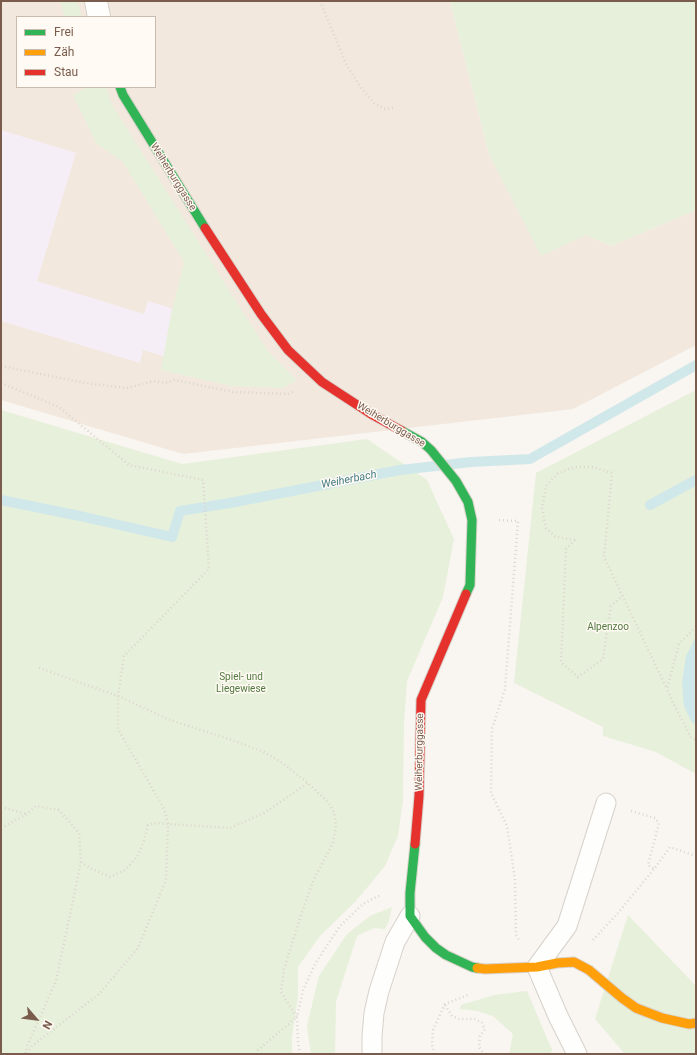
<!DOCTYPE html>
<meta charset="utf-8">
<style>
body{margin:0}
#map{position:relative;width:697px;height:1055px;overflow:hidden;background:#f9f5f0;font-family:Roboto,sans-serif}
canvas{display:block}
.frame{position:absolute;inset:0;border:2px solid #7a5c4d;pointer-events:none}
.legend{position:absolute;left:16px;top:16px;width:140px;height:72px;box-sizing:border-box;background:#fffaf3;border:1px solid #cabbb1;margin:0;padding:5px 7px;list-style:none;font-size:12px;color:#7a5c4d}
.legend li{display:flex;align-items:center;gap:8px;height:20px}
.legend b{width:20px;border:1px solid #cabbb1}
.north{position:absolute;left:16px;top:999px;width:40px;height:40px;-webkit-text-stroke:3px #fffaf3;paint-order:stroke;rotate:118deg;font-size:11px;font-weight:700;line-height:16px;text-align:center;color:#7a5c4d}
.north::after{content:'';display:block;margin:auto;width:14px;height:18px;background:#7a5c4d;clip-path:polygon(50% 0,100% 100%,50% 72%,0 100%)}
</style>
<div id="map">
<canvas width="697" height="1055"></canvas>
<div class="frame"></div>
<ul class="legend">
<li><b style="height:5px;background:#30b455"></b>Frei</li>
<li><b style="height:5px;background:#ff9f0a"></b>Zäh</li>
<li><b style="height:5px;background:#e5322d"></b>Stau</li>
</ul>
<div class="north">N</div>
</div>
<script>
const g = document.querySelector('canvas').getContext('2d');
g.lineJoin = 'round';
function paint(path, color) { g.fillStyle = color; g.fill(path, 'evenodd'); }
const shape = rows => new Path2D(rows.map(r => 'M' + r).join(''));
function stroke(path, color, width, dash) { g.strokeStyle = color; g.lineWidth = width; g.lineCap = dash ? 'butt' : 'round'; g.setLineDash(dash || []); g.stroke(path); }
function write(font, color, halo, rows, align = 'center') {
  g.font = font + ' Roboto,sans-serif'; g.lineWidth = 3; g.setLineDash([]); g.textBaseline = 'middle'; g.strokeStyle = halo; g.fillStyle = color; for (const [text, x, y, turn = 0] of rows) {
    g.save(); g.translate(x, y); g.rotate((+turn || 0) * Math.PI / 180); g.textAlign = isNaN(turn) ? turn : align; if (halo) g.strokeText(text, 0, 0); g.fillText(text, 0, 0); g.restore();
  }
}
const residential = shape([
 [1,1,450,1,489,154,586,235,611,246,696,210,696,345,573,409,183,454,1,400],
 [17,17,155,17,155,87,17,87]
]);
const education = shape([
 [1,130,76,153,37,281,144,314,148,301,184,312,170,358,143,350,140,363,1,321]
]);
const green = shape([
 [61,1,77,1,82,17,64,17],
 [450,1,696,1,696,210,611,246,586,235,541,256,489,154],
 [88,87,106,87,112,105,267,350,297,380,283,388,231,386,161,370,171,314,184,262,123,162,96,143,73,95],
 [696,390,696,774,656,752,603,736,603,727,514,683,536,473],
 [1,410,182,464,367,439,427,480,454,539,443,597,407,681,404,722,403,800,398,836,385,866,355,902,320,936,298,967,298,997,292,1037,292,1054,1,1054],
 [392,907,389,921,385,929,374,928,357,936,336,1002,335,1054,311,1054,307,1026,319,976,347,934,370,916],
 [628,915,696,986,696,1054,625,1054,595,1019],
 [527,991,552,1050,550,1054,509,1054,513,1034,493,1016,477,1011,460,1009,461,1005,494,995]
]);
const water = shape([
 [696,637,696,725,691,721,684,706,682,683,686,656]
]);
const stream = shape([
 [1,500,80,516,172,537,180,511,230,503,400,470,471,462,530,459,696,365],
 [650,505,696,480]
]);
const path = shape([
 [320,1,347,66,362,89,375,104,385,109,396,107],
 [1,366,85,383,127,388,154,381,165,383,174,380,233,392,288,394,293,392],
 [1,383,59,407,129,465,203,480,209,569,124,656,118,696,118,729,164,809,168,823,166,880,138,948,99,994,32,1046,26,1054],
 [499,520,518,521,505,689,492,729,491,793,507,826,515,880,516,935,519,940],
 [575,540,556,537,546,528,542,508,546,486,558,473,575,467,593,467,612,473,604,557,667,689],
 [575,540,566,549,561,662,578,677,603,659,611,606,622,596],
 [696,627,679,644,667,689,673,703,691,737,696,740],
 [39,668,118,696,170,720,226,738,264,752,281,762,308,783,328,802,334,812,336,826,333,843,314,879,300,918,284,969,281,992,297,1017,258,1050,259,1054],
 [1,807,27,814],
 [631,811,655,818,659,823,648,865,654,869,670,847,696,856],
 [1,828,27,814,36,806,59,810,79,833,81,862,56,981,27,1046,25,1054],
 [81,862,92,869,110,877,125,870,137,857,144,841,148,825,153,823,230,828,264,813,308,783],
 [593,940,618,913,654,869],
 [445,1005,452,1016,459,1019,475,1019,482,1023,485,1029,480,1036,479,1047,484,1054],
 [300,1054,298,1042,297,1017,303,990,315,964,340,926,363,904,376,897,382,895],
 [434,1054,432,1045,433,1030,445,1004,468,995]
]);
const lane = shape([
 [372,1054,372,1036,374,1013,379,991,395,942,410,916],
 [577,1054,558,1016,537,967,567,926,606,803]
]);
const street = shape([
 [96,1,99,17]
]);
const fast = shape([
 [120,87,123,95,205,228],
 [402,431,422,442,431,450,456,481,468,502,472,520,470,585,466,594],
 [415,844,410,893,410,916,425,937,436,948,446,955,472,967,477,968]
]);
const slow = shape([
 [477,968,485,969,537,967,557,963,574,962,589,970,622,998,636,1008,662,1018,689,1024,696,1023]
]);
const jam = shape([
 [205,228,261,314,288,350,322,382,371,414,402,431],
 [415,844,419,796,421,700,466,594]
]);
const streetNames = [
 ["Weiherburggasse",173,177,58],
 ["Weiherburggasse",391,425,31],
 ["Weiherburggasse",420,752,-89]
];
const parkNames = [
 ["Alpenzoo",608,627],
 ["Spiel- und",241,677],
 ["Liegewiese",241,689]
];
const waterNames = [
 ["Weiherbach",349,480,-11]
];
paint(residential, '#f2e8de');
paint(education, '#f6eef6');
paint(green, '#e7f0db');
paint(water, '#d0e8ea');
stroke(stream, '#d0e8ea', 10);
stroke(lane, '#d7d1cb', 21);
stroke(street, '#d7d1cb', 24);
stroke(fast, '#d9d2cb', 11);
stroke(slow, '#d9d2cb', 11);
stroke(jam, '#d9d2cb', 11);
stroke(path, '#dcd5d0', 2.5, [1, 3]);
stroke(lane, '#fefefd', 19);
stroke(street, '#fefefd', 22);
stroke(fast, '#30b455', 9);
stroke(slow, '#ff9f0a', 9);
stroke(jam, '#e5322d', 9);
write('10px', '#7a5c4d', '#fffaf3', streetNames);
write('10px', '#537a41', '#fffaf3', parkNames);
write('italic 11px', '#437c86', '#fffaf3', waterNames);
</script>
